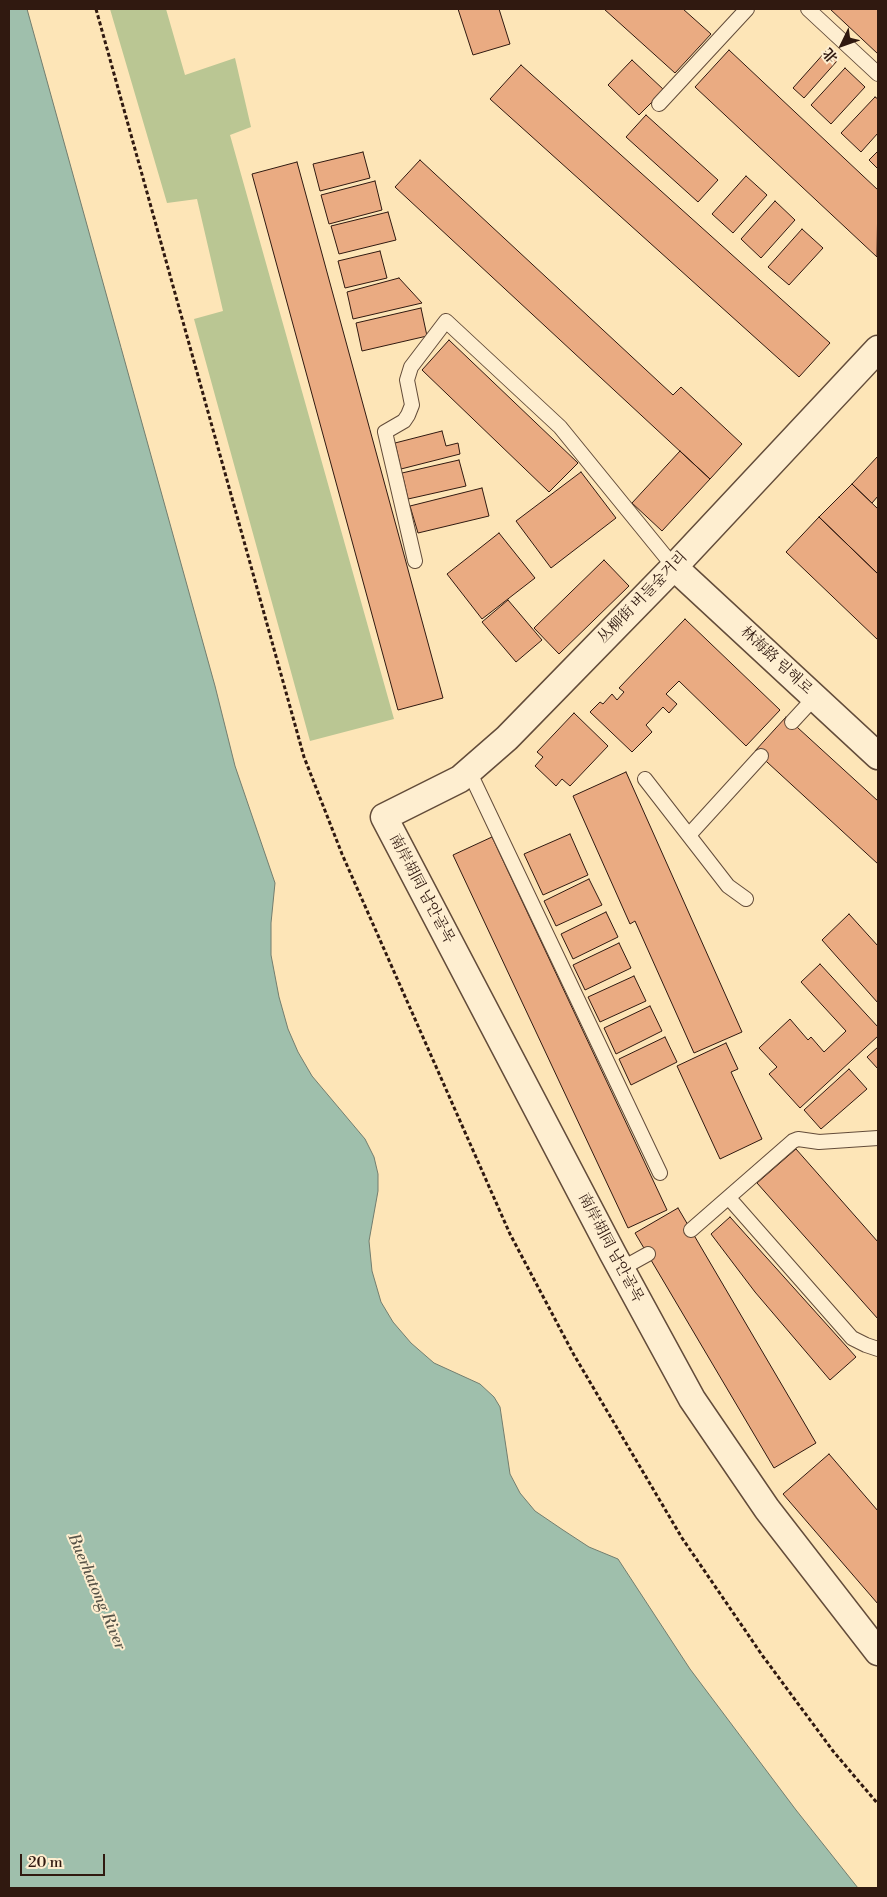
<!DOCTYPE html>
<meta charset="utf-8">
<style>
body{margin:0}
#map{position:relative;width:887px;height:1897px;overflow:hidden;background:#fde5b7;font-family:"Libre Bodoni","Noto Serif SC",serif}
canvas{display:block}
.frame{position:absolute;inset:0;border:10px solid #301910;pointer-events:none}
.north{position:absolute;left:817px;top:20px;width:50px;height:50px;-webkit-text-stroke:4px #feeed0;paint-order:stroke;rotate:228deg;font-size:14px;font-weight:700;line-height:20px;text-align:center;color:#301910}
.north::after{content:'';display:block;margin:auto;width:18px;height:22px;background:#301910;clip-path:polygon(50% 0,100% 100%,50% 72%,0 100%)}
.scale{position:absolute;left:20px;top:1854px;width:85px;height:22px;box-sizing:border-box;border:2px solid #301910;border-top:0;padding-left:6px;font-size:15px;line-height:18px;white-space:nowrap;color:#301910;-webkit-text-stroke:4px #feeed0;paint-order:stroke}
</style>
<div id="map">
<canvas width="887" height="1897"></canvas>
<div class="frame"></div>
<div class="north">北</div>
<div class="scale">20 m</div>
</div>
<script>
const g = document.querySelector('canvas').getContext('2d');
g.lineJoin = 'round';
function paint(path, color) { g.fillStyle = color; g.fill(path, 'evenodd'); }
const shape = rows => new Path2D(rows.map(r => 'M' + r).join(''));
function stroke(path, color, width, dash) { g.strokeStyle = color; g.lineWidth = width; g.lineCap = dash ? 'butt' : 'round'; g.setLineDash(dash || []); g.stroke(path); }
function write(font, color, halo, rows, align = 'center') {
  g.font = font + ' "Libre Bodoni","Noto Serif SC","Noto Serif KR",serif'; g.lineWidth = 4; g.setLineDash([]); g.textBaseline = 'middle'; g.strokeStyle = halo; g.fillStyle = color; for (const [text, x, y, turn = 0] of rows) {
    g.save(); g.translate(x, y); g.rotate((+turn || 0) * Math.PI / 180); g.textAlign = isNaN(turn) ? turn : align; if (halo) g.strokeText(text, 0, 0); g.fillText(text, 0, 0); g.restore();
  }
}
const green = shape([
 [110,9,166,9,185,75,235,58,251,127,230,135,394,719,310,741,194,319,223,311,197,199,167,203]
]);
const water = shape([
 [9,9,27,9,215,686,235,766,275,883,271,923,271,955,279,997,288,1029,298,1052,312,1076,365,1139,374,1157,378,1174,378,1191,369,1241,372,1271,381,1302,393,1322,411,1343,434,1363,480,1384,494,1397,500,1407,510,1474,520,1493,535,1511,563,1530,589,1547,618,1559,690,1669,796,1810,858,1888,9,1888,9,9]
]);
const building = shape([
 [458,9,499,9,510,44,473,55,458,9],
 [604,9,683,9,711,34,675,73,604,9],
 [830,9,878,9,878,54,830,9],
 [729,50,878,190,877,257,695,87,729,50],
 [826,51,837,61,804,98,793,88,826,51],
 [632,60,664,90,639,115,608,85,632,60],
 [521,65,830,343,799,377,490,99,521,65],
 [845,68,865,87,831,124,811,105,845,68],
 [875,97,878,99,878,133,861,152,841,133,875,97],
 [646,115,718,180,698,202,626,137,646,115],
 [878,151,878,169,869,160,878,151],
 [363,152,370,178,320,191,313,164,363,152],
 [420,160,673,395,681,387,742,444,710,479,395,187,420,160],
 [297,162,443,698,398,710,252,174,297,162],
 [746,176,767,195,733,233,712,214,746,176],
 [375,181,382,210,329,224,321,195,375,181],
 [775,201,795,220,761,258,741,239,775,201],
 [388,212,396,240,339,254,331,226,388,212],
 [802,229,823,248,789,285,768,267,802,229],
 [380,251,387,278,345,288,338,261,380,251],
 [399,278,422,303,353,319,347,292,399,278],
 [421,308,427,336,362,351,356,323,421,308],
 [449,340,578,463,549,492,422,370,449,340],
 [442,431,446,446,458,443,460,454,401,469,395,443,442,431],
 [680,451,710,479,662,531,632,503,680,451],
 [878,456,878,496,872,503,852,484,878,456],
 [459,460,466,486,408,499,402,473,459,460],
 [581,472,616,518,551,568,516,521,581,472],
 [852,484,878,509,878,574,819,517,852,484],
 [482,488,489,516,418,533,410,506,482,488],
 [819,517,878,574,878,640,786,552,819,517],
 [499,533,535,578,482,619,447,574,499,533],
 [604,560,629,586,559,654,534,628,604,560],
 [508,600,542,640,516,662,482,622,508,600],
 [685,619,780,710,746,746,679,681,666,694,677,704,669,713,663,707,646,725,652,732,632,752,590,712,600,702,603,704,612,694,617,700,624,692,619,688,685,619],
 [574,713,608,746,570,786,562,779,556,786,535,766,543,757,537,752,574,713],
 [786,717,878,801,878,864,755,751,786,717],
 [626,772,742,1032,694,1053,635,921,630,924,573,796,626,772],
 [570,834,588,875,543,895,524,854,570,834],
 [492,837,667,1210,628,1228,453,855,492,837],
 [589,879,602,905,556,926,544,901,589,879],
 [606,912,618,937,573,959,561,934,606,912],
 [849,914,878,946,878,1003,822,940,849,914],
 [619,943,631,968,585,990,573,965,619,943],
 [820,964,878,1027,878,1036,800,1108,769,1074,777,1067,759,1048,790,1019,808,1040,811,1037,824,1052,846,1031,801,982,820,964],
 [634,976,646,1001,600,1022,588,997,634,976],
 [650,1006,662,1031,616,1054,604,1028,650,1006],
 [665,1037,677,1062,631,1085,619,1059,665,1037],
 [726,1043,738,1069,731,1072,762,1139,720,1159,677,1066,726,1043],
 [878,1047,878,1069,867,1057,878,1047],
 [849,1069,867,1089,821,1129,804,1110,849,1069],
 [796,1149,878,1242,878,1319,757,1183,796,1149],
 [678,1208,816,1443,774,1468,635,1233,678,1208],
 [730,1217,856,1357,830,1380,755,1292,711,1234,730,1217],
 [829,1454,878,1511,878,1604,783,1494,829,1454]
]);
const path = shape([
 [96,9,304,757,342,854,510,1234,574,1355,682,1538,762,1655,833,1751,878,1804]
]);
const service = shape([
 [808,9,878,74],
 [659,104,747,9],
 [415,561,385,432,404,421,408,415,412,405,407,380,411,367,446,321,560,427,674,567],
 [792,722,815,697],
 [469,771,660,1173],
 [645,779,728,886,746,899],
 [689,835,761,756],
 [729,1198,852,1338,866,1345,878,1349],
 [691,1230,793,1141,798,1139,819,1142,878,1138],
 [621,1269,648,1254]
]);
const minor = shape([
 [878,349,674,567,507,738,460,779,384,817,613,1254,692,1399,767,1509,878,1652],
 [674,567,878,756]
]);
const streetNames = [
 ["丛柳街 버들숲거리",643,598,-46],
 ["林海路 림해로",776,661,43],
 ["南岸胡同 남안골목",421,889,62],
 ["南岸胡同 남안골목",610,1248,62]
];
const waterNames = [
 ["Buerhatong River",96,1592,67]
];
paint(green, '#bac693');
paint(water, '#9fbfac');
stroke(water, '#737d6e', 1);
paint(building, '#eaab82');
stroke(building, '#301910', 1);
stroke(service, '#634c3a', 16);
stroke(minor, '#634c3a', 29);
stroke(path, '#301910', 3, [4, 2.5]);
stroke(service, '#feeed0', 14);
stroke(minor, '#feeed0', 26);
write('15px', '#301910', '#feeed0', streetNames);
write('italic 16px', '#575347', '#feeed0', waterNames);
</script>
